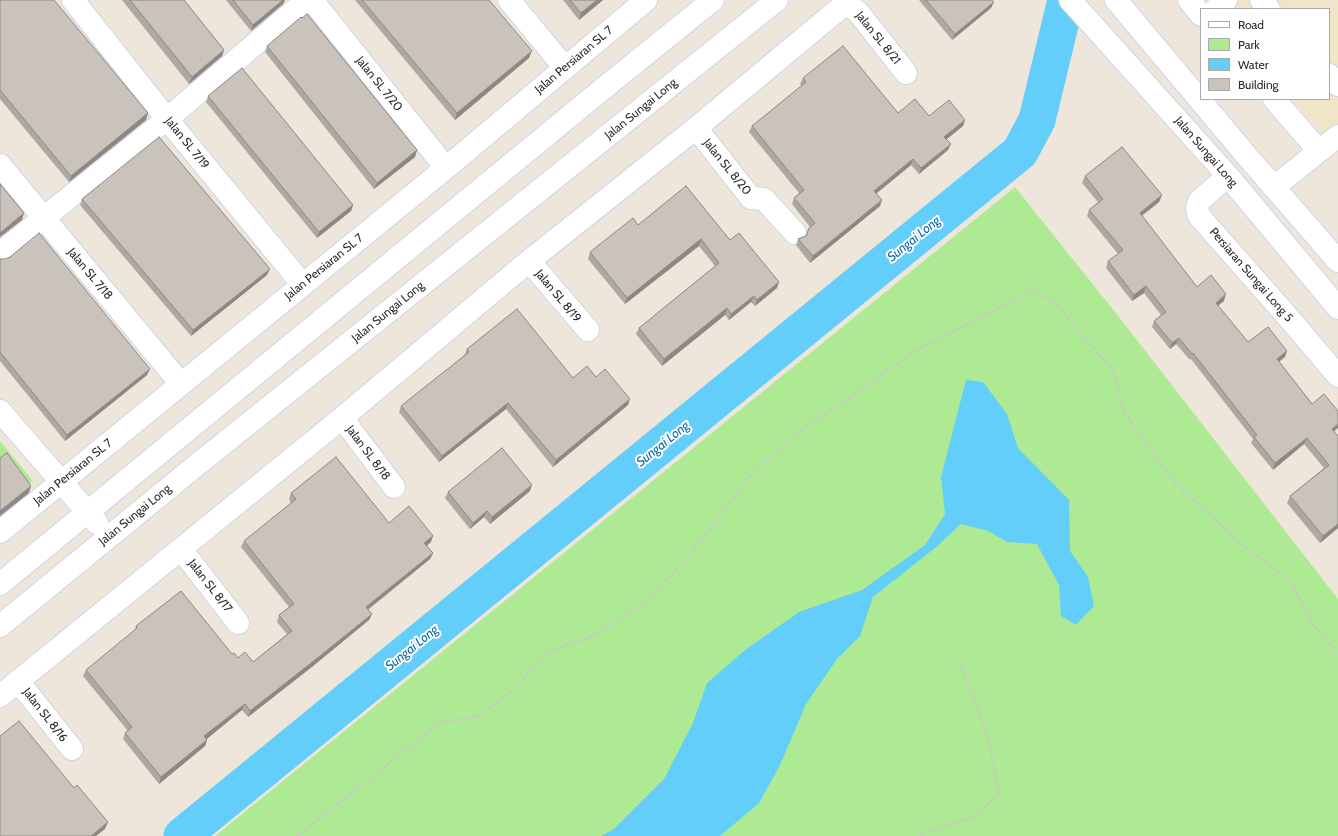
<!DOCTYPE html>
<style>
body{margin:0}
#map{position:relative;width:1338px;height:836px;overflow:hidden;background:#eee6db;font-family:Cabin,sans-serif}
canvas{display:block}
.legend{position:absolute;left:1200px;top:8px;width:130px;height:92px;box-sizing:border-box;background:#fff;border:1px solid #aaa;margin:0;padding:5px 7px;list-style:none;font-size:12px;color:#2b2b2b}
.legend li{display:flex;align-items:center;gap:8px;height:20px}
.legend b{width:20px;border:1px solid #aaa}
</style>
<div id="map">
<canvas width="1338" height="836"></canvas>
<ul class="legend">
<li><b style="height:5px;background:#fff"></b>Road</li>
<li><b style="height:11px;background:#aeea93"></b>Park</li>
<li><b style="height:11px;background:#64cefa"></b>Water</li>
<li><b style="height:11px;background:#c9c3bb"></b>Building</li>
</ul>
</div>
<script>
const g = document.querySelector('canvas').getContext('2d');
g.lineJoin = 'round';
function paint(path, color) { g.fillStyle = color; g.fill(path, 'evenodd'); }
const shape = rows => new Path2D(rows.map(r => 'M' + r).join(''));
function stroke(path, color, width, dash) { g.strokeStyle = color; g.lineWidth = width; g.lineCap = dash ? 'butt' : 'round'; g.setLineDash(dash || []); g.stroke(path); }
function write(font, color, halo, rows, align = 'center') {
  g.font = font + ' Cabin,sans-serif'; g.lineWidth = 4; g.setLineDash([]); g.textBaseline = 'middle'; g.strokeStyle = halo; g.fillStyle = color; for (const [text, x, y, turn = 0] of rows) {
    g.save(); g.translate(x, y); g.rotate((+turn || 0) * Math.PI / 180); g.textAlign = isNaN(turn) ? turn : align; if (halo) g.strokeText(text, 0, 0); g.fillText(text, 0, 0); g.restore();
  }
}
const education = shape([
 [1211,0,1338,0,1338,151,1294,99,1329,99,1329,9,1218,9]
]);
const green = shape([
 [1015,187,1119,317,1338,599,1338,836,215,836],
 [0,441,33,481,0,507]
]);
const water = shape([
 [966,380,983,382,1007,414,1018,448,1069,500,1070,551,1088,577,1094,606,1076,625,1061,616,1059,585,1037,544,1007,542,988,531,961,524,935,548,873,597,860,636,837,659,806,704,780,765,759,803,720,836,601,836,614,829,664,779,693,723,707,683,745,650,799,612,862,590,925,545,945,514,941,477]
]);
const river = shape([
 [182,836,1020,152,1037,120,1066,0]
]);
const path = shape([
 [297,836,441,722,477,717,507,696,550,651,595,635,643,603,689,556,747,480,794,435,851,397,910,354,1033,290,1053,301,1112,369,1125,414,1175,483,1247,549,1291,582,1313,625,1338,654],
 [920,836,921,834,973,817,999,793,986,729,957,657]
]);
const minor = shape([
 [73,0,167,119,303,285],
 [312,0,446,168],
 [509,0,565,68],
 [1070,0,1228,176,1338,308],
 [1116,0,1246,155,1338,261],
 [1189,0,1201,15],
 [1261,0,1269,9],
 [1216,9,1226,0],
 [1329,75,1338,85],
 [1274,99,1319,151],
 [696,128,751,198,764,199,795,233],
 [0,165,181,384],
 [1228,176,1199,201,1197,208,1199,216,1287,316,1338,376],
 [1274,187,1338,136],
 [0,253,167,119,307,0],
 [529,261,588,330],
 [0,411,97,523],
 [342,418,394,487],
 [0,532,446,168,646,0],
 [181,549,238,623],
 [0,584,610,83,713,0],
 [0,626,198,464,777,0],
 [18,681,72,749],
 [0,696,342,418,529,261,696,128,839,9,849,5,858,12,906,73]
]);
const wall = shape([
 [0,0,148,113,146,120,69,182,0,99],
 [122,0,184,0,224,50,222,56,189,84],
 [226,0,285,0,283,4,251,31],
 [355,0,489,0,529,58,455,120],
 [563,0,603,0,579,20],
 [919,0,992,0,991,8,952,40],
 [267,46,417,150,415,157,374,189,265,52],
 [803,78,898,113,965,120,963,126,947,139,948,150,919,174,911,165,877,193,880,206,810,263,796,245,798,239,806,236,810,227,792,204,794,198,799,193,749,132,752,126,802,86,800,84],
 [208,96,353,205,351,211,317,238,206,102],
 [1085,176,1162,195,1159,202,1142,216,1197,287,1224,301,1218,306,1248,342,1287,351,1285,357,1279,362,1334,431,1338,528,1320,543,1287,503,1290,496,1324,468,1304,444,1273,470,1251,443,1253,439,1191,359,1190,360,1176,344,1170,349,1152,327,1154,321,1161,315,1144,293,1132,301,1106,268,1108,261,1118,254,1087,216,1089,210,1098,202,1082,183],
 [82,199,267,275,191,336,80,205],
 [638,225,730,240,777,288,755,306,751,302,729,320,725,315,662,366,636,334,639,328,715,266,699,246,625,304,588,259,590,252],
 [0,259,147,375,65,441,0,361],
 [467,349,573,378,596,377,628,405,553,467,506,409,439,462,399,412,401,406,464,356],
 [530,491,490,524,484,517,470,529,445,498,448,492],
 [291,493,389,523,431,542,427,546,433,553,430,559,368,610,372,614,369,620,313,666,248,717,242,710,206,739,207,740,205,746,159,784,123,739,125,733,128,731,83,676,86,670,135,630,136,626,232,654,238,658,253,662,287,634,277,622,279,615,289,607,241,547,244,541,291,503,289,499]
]);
const shadedWall = shape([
 [283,0,285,0,283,4,251,31,253,25],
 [597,0,603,0,579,20,581,13],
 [994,2,991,8,952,40,955,34],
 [224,50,222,56,189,84,192,77],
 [532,51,529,58,455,120,457,113],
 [148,113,146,120,69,182,71,176],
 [965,120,963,126,942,143,944,137],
 [951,144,948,150,919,174,921,168],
 [417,150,415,157,374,189,377,183],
 [913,159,911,165,872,197,874,191],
 [1162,195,1159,202,1137,219,1140,213],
 [882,200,880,206,810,263,813,256],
 [353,205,351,211,317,238,319,232],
 [24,213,22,220,0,237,0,233],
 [701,239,699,246,625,304,627,298],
 [270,269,267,275,191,336,193,330],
 [779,282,777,288,755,306,757,300],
 [1146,286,1144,293,1132,301,1134,295],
 [1226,294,1224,301,1213,309,1216,303],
 [754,296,751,302,729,320,731,314],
 [727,308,725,315,662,366,664,359],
 [1179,338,1176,344,1170,349,1172,343],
 [1287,351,1285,357,1274,365,1277,359],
 [150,369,147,375,65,441,67,435],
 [630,399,628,405,553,467,556,460],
 [508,403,506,409,439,462,442,456],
 [1338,424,1338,428,1330,435,1332,429],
 [1307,438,1304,444,1273,470,1275,463],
 [532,485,530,491,490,524,492,517],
 [31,486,29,493,0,516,0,511],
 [487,511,484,517,470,529,473,523],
 [1338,524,1338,528,1320,543,1323,536],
 [433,536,431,542,422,549,424,543],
 [433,553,430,559,363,613,366,607],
 [372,614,369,620,313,666,248,717,250,711],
 [245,704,242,710,202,743,204,736],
 [207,740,205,746,159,784,161,777],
 [108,822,105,829,96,836,91,836]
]);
const building = shape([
 [0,0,54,0,148,113,71,176,0,90,0,0],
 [130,0,184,0,224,50,192,77,130,0],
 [233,0,283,0,253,25,233,0],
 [362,0,489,0,532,51,457,113,362,0],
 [570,0,597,0,581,13,570,0],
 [926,0,992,0,994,2,955,34,926,0],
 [307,14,417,150,377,183,267,46,301,17,302,18,307,14],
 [843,46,898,113,915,99,929,116,949,100,965,120,944,137,951,144,921,168,913,159,874,191,882,200,813,256,798,239,806,236,809,228,815,223,794,198,804,190,752,126,806,82,803,78,843,46],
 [242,68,353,205,319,232,208,96,242,68],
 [159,137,270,269,193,330,82,199,159,137],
 [1122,147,1162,195,1140,213,1197,287,1211,275,1226,294,1216,303,1248,342,1268,327,1287,351,1277,359,1312,404,1324,394,1338,411,1338,424,1332,429,1338,436,1338,524,1323,536,1290,496,1329,465,1307,438,1275,463,1254,437,1257,435,1193,353,1192,354,1179,338,1172,343,1154,321,1166,312,1146,286,1134,295,1108,261,1123,250,1089,210,1103,199,1085,176,1122,147],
 [0,184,24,213,0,233,0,184],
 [686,186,730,240,739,233,779,282,757,300,754,296,731,314,727,308,664,359,639,328,719,263,701,239,627,298,590,252,633,218,638,225,686,186],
 [39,233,150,369,67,435,0,352,0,259,5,259,10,257,39,233],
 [517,309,573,378,587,366,596,377,605,369,630,399,556,460,508,403,442,456,401,406,469,352,467,349,517,309],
 [502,448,532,485,492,517,487,511,473,523,448,492,502,448],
 [7,453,31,486,0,511,0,458,7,453],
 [336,457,389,523,409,506,433,536,424,543,433,553,366,607,372,614,315,660,250,711,245,704,204,736,207,740,161,777,125,733,132,727,86,670,137,628,136,626,181,591,232,654,234,653,238,658,245,652,253,662,292,631,279,615,294,604,244,541,296,499,291,493,336,457],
 [19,721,74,788,77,785,108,822,91,836,0,836,0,736,19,721]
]);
const streetNames = [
 ["Jalan SL 8/21",878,38,51],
 ["Jalan Persiaran SL 7",574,60,-40],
 ["Jalan SL 7/20",379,84,51],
 ["Jalan Sungai Long",641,109,-39],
 ["Jalan SL 7/19",187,143,51],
 ["Jalan Sungai Long",1206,152,49],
 ["Jalan SL 8/20",727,167,51],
 ["Jalan Persiaran SL 7",324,267,-39],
 ["Jalan SL 7/18",90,274,50],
 ["Persiaran Sungai Long 5",1251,275,49],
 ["Jalan SL 8/19",558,296,50],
 ["Jalan Sungai Long",388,312,-39],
 ["Jalan SL 8/18",368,453,53],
 ["Jalan Persiaran SL 7",73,472,-39],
 ["Jalan Sungai Long",135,515,-39],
 ["Jalan SL 8/17",210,586,52],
 ["Jalan SL 8/16",45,715,52]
];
const waterNames = [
 ["Sungai Long",914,239,-39],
 ["Sungai Long",663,444,-39],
 ["Sungai Long",412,648,-39]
];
paint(education, '#f1e5c9');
paint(green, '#aeea93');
paint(water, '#64cefa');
stroke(river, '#64cefa', 37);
stroke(minor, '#d0d4e5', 24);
stroke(path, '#c8c8c8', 2.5, [3, 2]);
stroke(minor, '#fff', 22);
paint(wall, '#ada8a1');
paint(shadedWall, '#8d8883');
paint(building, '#c9c3bb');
stroke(building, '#8d8883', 1);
write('12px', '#2b2b2b', '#fff', streetNames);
write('italic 13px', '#016aa9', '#fff', waterNames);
</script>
